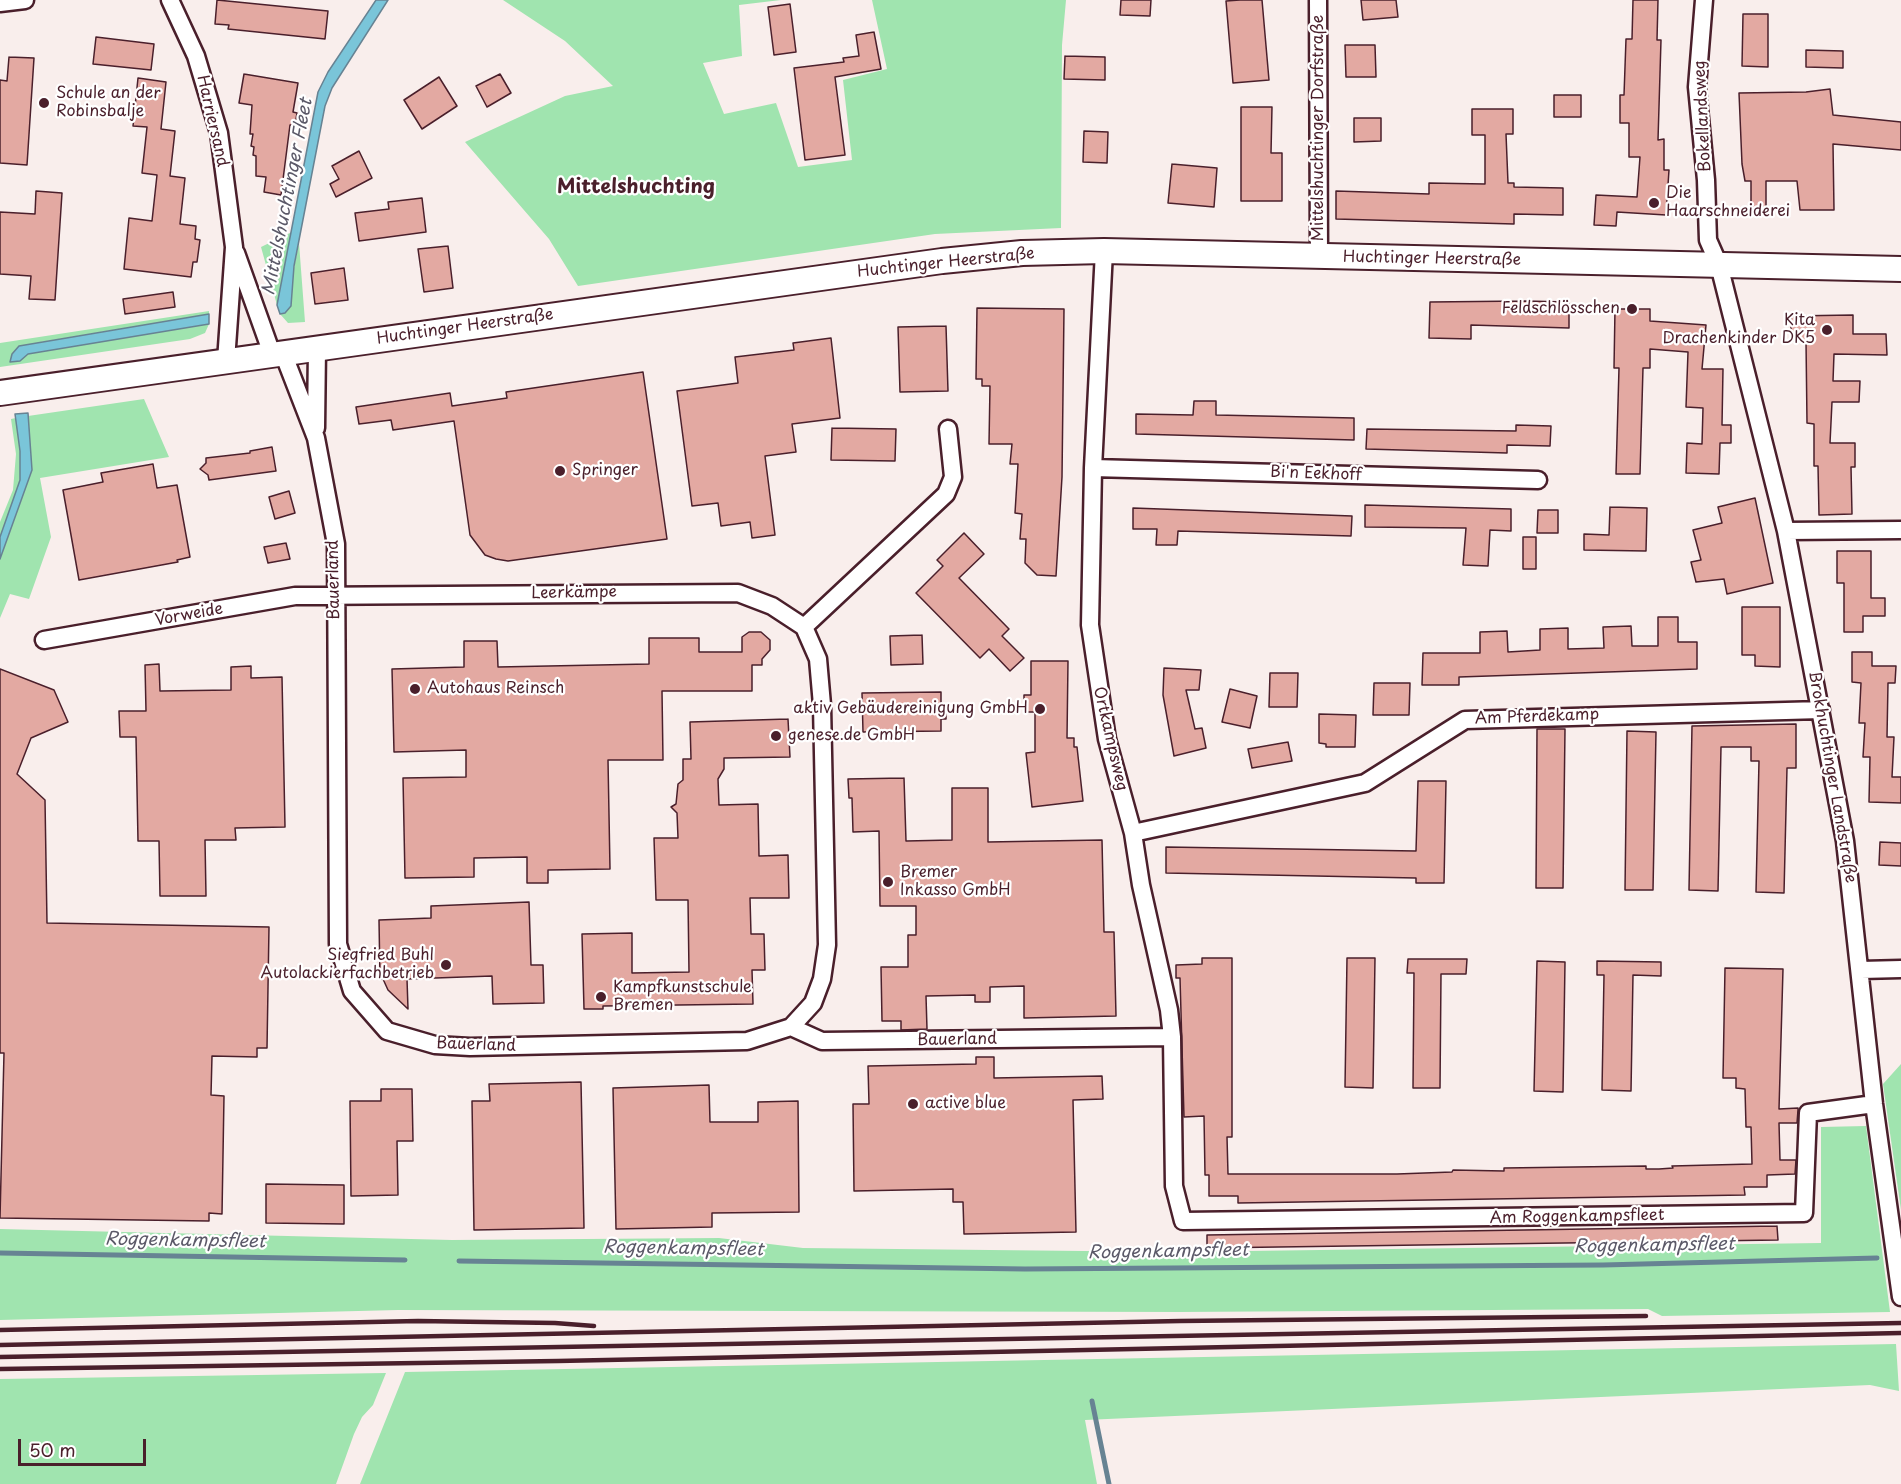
<!DOCTYPE html>
<meta charset="utf-8">
<style>
body{margin:0}
#map{position:relative;width:1901px;height:1484px;overflow:hidden;background:#f9eeec;font-family:"Playpen Sans",sans-serif}
canvas{display:block}
.scale{position:absolute;left:18px;top:1439px;width:128px;height:27px;box-sizing:border-box;border:3px solid #4a1f2b;border-top:0;padding-left:8px;font-size:18px;line-height:21px;white-space:nowrap;color:#4a1f2b;-webkit-text-stroke:4px #fff;paint-order:stroke}
</style>
<div id="map">
<canvas width="1901" height="1484"></canvas>
<div class="scale">50 m</div>
</div>
<script>
const g = document.querySelector('canvas').getContext('2d');
g.lineJoin = 'round';
function paint(path, color) { g.fillStyle = color; g.fill(path, 'evenodd'); }
const shape = rows => new Path2D(rows.map(r => 'M' + r).join(''));
function stroke(path, color, width, dash) { g.strokeStyle = color; g.lineWidth = width; g.lineCap = dash ? 'butt' : 'round'; g.setLineDash(dash || []); g.stroke(path); }
function write(font, color, halo, rows, align = 'center') {
  g.font = font + ' "Playpen Sans",sans-serif'; g.lineWidth = 4.5; g.setLineDash([]); g.textBaseline = 'middle'; g.strokeStyle = halo; g.fillStyle = color; for (const [text, x, y, turn = 0] of rows) {
    g.save(); g.translate(x, y); g.rotate((+turn || 0) * Math.PI / 180); g.textAlign = isNaN(turn) ? turn : align; if (halo) g.strokeText(text, 0, 0); g.fillText(text, 0, 0); g.restore();
  }
}
const green = shape([
 [503,0,781,0,739,5,742,56,703,63,724,114,776,103,798,167,852,160,843,80,887,69,872,0,1066,0,1062,45,1061,228,935,234,578,286,549,239,465,142,565,96,613,86,565,41],
 [292,232,279,300,277,305,261,247],
 [299,243,305,322,288,323,280,314,285,313],
 [209,311,209,314,41,342,20,361,28,354,209,324,205,333,190,339,0,367,0,343],
 [144,399,169,457,40,478,51,537,29,599,10,594,0,618,0,559,32,470,28,416],
 [16,418,20,451,20,480,0,537,0,522,13,490,16,454,11,419],
 [1901,1064,1901,1210,1883,1084],
 [1866,1126,1890,1312,1662,1316,1648,1309,1179,1312,398,1310,0,1320,0,1229,452,1240,719,1238,803,1248,1177,1252,1821,1243,1821,1127],
 [1896,1344,1899,1391,1870,1385,1085,1420,1097,1484,360,1484,405,1372],
 [386,1373,373,1405,362,1417,354,1434,336,1484,0,1484,0,1379]
]);
const water = shape([
 [376,0,388,0,332,88,325,106,294,266,291,306,285,313,280,314,277,305,318,92,328,72,376,0],
 [209,314,209,324,28,354,20,361,10,362,12,354,19,346,209,314],
 [28,413,32,470,0,559,0,537,20,480,20,451,15,414,28,413]
]);
const stream = shape([
 [0,1253,405,1260],
 [459,1261,1025,1269,1603,1265,1877,1258],
 [1092,1401,1109,1484]
]);
const building = shape([
 [217,0,328,11,325,39,228,29,229,25,215,24,217,0],
 [1121,0,1151,0,1150,16,1120,15,1121,0],
 [1240,0,1262,0,1269,80,1233,83,1226,1,1240,0],
 [1361,0,1396,0,1398,17,1363,20,1361,0],
 [1633,0,1658,0,1657,40,1661,40,1658,140,1664,139,1664,170,1669,170,1666,215,1617,212,1616,226,1594,225,1596,195,1637,197,1640,157,1629,157,1629,123,1620,123,1620,95,1624,95,1626,39,1632,39,1633,0],
 [790,4,796,52,774,55,768,7,790,4],
 [1743,14,1768,14,1768,67,1742,66,1743,14],
 [874,32,881,69,835,77,845,155,805,160,794,68,844,62,843,58,859,56,856,35,874,32],
 [96,37,154,44,151,70,93,64,96,37],
 [1345,45,1375,45,1376,77,1346,77,1345,45],
 [1806,50,1843,51,1843,68,1806,67,1806,50],
 [1065,56,1105,57,1105,80,1064,79,1065,56],
 [9,57,34,58,27,165,0,163,0,80,7,81,9,57],
 [244,74,298,83,293,112,297,113,295,125,290,125,281,195,264,192,266,177,256,176,256,156,253,155,254,147,251,146,253,134,250,134,252,105,239,103,244,74],
 [500,74,511,93,487,107,476,86,500,74],
 [439,77,457,106,422,129,404,100,439,77],
 [138,78,166,82,161,129,175,131,170,176,185,178,180,224,196,226,195,239,200,240,197,262,193,262,191,277,124,269,129,218,152,221,157,175,142,173,147,127,133,126,138,78],
 [1830,89,1833,115,1901,122,1901,150,1833,144,1834,210,1800,210,1797,181,1766,181,1766,211,1751,211,1751,181,1745,181,1742,164,1739,93,1806,92,1830,89],
 [1554,95,1581,95,1581,117,1554,117,1554,95],
 [1241,107,1272,107,1271,153,1282,153,1282,201,1241,201,1241,107],
 [1472,109,1513,109,1513,134,1506,134,1508,183,1514,183,1514,187,1563,188,1563,215,1514,214,1514,224,1336,219,1336,191,1429,194,1429,183,1485,184,1485,135,1472,135,1472,109],
 [1354,118,1381,118,1381,141,1354,142,1354,118],
 [1084,131,1108,132,1107,163,1083,162,1084,131],
 [359,151,372,178,336,197,330,184,339,179,332,166,359,151],
 [1172,164,1217,168,1214,207,1168,203,1172,164],
 [36,191,62,193,55,300,29,299,31,276,0,274,0,212,35,214,36,191],
 [422,198,426,232,359,241,355,213,389,209,388,202,422,198],
 [448,246,453,288,424,292,418,249,448,246],
 [344,268,348,300,315,304,311,273,344,268],
 [173,292,175,307,125,314,123,299,173,292],
 [1524,301,1569,302,1569,328,1471,325,1471,339,1429,338,1430,302,1524,301],
 [977,308,1064,309,1062,477,1056,576,1037,575,1025,563,1026,539,1020,539,1022,514,1015,513,1018,464,1010,464,1012,444,989,444,990,386,982,386,982,379,976,379,977,308],
 [1615,309,1650,309,1650,321,1706,325,1702,369,1723,369,1722,425,1731,425,1731,443,1720,443,1719,474,1686,473,1687,443,1702,444,1703,408,1686,407,1688,352,1650,349,1650,368,1643,368,1640,474,1616,474,1619,368,1614,368,1615,309],
 [1853,315,1853,334,1886,334,1887,355,1834,354,1833,381,1860,381,1859,402,1832,402,1830,443,1855,443,1855,467,1851,467,1852,514,1819,515,1818,466,1814,466,1814,424,1807,423,1806,341,1791,341,1791,316,1853,315],
 [946,326,948,391,900,392,898,327,946,326],
 [831,338,840,418,792,424,796,452,765,456,775,535,752,538,750,522,721,526,718,503,692,506,677,391,738,383,735,357,794,350,793,343,831,338],
 [643,372,667,539,508,561,496,559,485,555,470,535,454,421,393,430,391,420,359,424,356,407,450,393,452,406,507,398,506,392,643,372],
 [1194,401,1216,401,1216,415,1354,418,1354,440,1136,434,1136,414,1193,415,1194,401],
 [1516,425,1551,426,1550,446,1507,445,1507,453,1366,449,1367,429,1516,431,1516,425],
 [832,428,896,429,895,461,831,460,832,428],
 [272,447,276,471,209,480,208,475,200,469,206,463,206,458,250,453,250,451,272,447],
 [153,464,157,488,177,485,190,557,177,560,178,562,79,580,63,490,103,482,101,473,153,464],
 [289,491,295,513,275,519,269,497,289,491],
 [1755,498,1773,583,1727,594,1724,579,1696,582,1691,562,1701,560,1693,530,1722,523,1718,507,1755,498],
 [1365,505,1511,509,1511,531,1490,530,1488,566,1463,565,1466,528,1365,527,1365,505],
 [1610,507,1647,508,1646,551,1584,550,1584,534,1609,535,1610,507],
 [1133,508,1352,516,1351,536,1178,531,1177,545,1156,545,1157,529,1133,529,1133,508],
 [1538,510,1558,510,1558,533,1537,533,1538,510],
 [964,533,984,554,959,578,1009,629,1002,636,1024,658,1010,671,989,649,980,658,916,593,943,566,937,560,964,533],
 [1523,537,1536,537,1536,569,1523,569,1523,537],
 [286,543,290,559,268,563,264,547,286,543],
 [1837,551,1871,551,1871,598,1885,598,1885,616,1863,616,1863,632,1844,632,1844,583,1837,583,1837,551],
 [1742,607,1780,607,1780,667,1755,666,1755,655,1742,655,1742,607],
 [1658,617,1678,617,1678,642,1697,642,1697,669,1459,677,1459,685,1422,685,1423,653,1480,653,1480,632,1507,631,1508,652,1540,650,1540,629,1568,628,1568,649,1604,648,1603,627,1631,626,1632,646,1658,646,1658,617],
 [749,632,761,632,770,640,770,650,762,659,762,665,752,665,752,691,662,691,663,760,608,760,610,869,548,870,548,883,527,883,527,857,474,858,474,877,405,878,403,778,466,777,466,750,394,752,392,669,464,667,464,641,497,641,498,667,649,664,649,638,699,638,699,652,742,652,742,637,749,632],
 [922,635,923,664,891,665,890,636,922,635],
 [1852,652,1872,652,1872,666,1896,666,1895,683,1888,683,1887,737,1894,737,1892,777,1901,777,1901,803,1869,802,1870,757,1863,757,1865,723,1859,723,1861,683,1852,682,1852,652],
 [1031,661,1068,661,1067,738,1074,738,1074,747,1077,747,1083,801,1032,807,1026,753,1035,752,1035,712,1024,712,1024,695,1031,695,1031,661],
 [159,664,160,691,231,690,231,667,251,666,251,678,282,677,285,827,235,828,236,840,205,840,206,896,160,896,159,841,138,841,136,737,120,737,119,711,146,711,145,665,159,664],
 [1164,668,1201,670,1199,690,1186,690,1195,729,1202,728,1206,748,1174,756,1163,695,1164,668],
 [0,669,54,690,68,722,31,738,17,774,45,800,47,923,269,927,267,1048,257,1048,257,1057,212,1056,211,1095,224,1096,222,1214,209,1213,209,1221,0,1218,4,1053,0,1053,0,669],
 [1270,673,1298,673,1297,707,1269,707,1270,673],
 [1374,683,1410,683,1409,715,1373,715,1374,683],
 [1230,689,1257,696,1250,728,1222,722,1230,689],
 [941,692,941,705,946,705,946,719,941,719,941,731,863,732,862,693,941,692],
 [1319,714,1356,715,1355,747,1326,747,1326,744,1319,743,1319,714],
 [788,719,790,757,724,758,724,769,718,779,719,805,758,804,759,856,788,855,789,898,750,898,751,934,764,934,765,970,752,970,753,1004,603,1006,603,1009,584,1009,582,934,632,933,632,973,689,972,688,900,656,900,654,838,678,838,677,813,671,807,676,804,678,784,683,780,683,759,691,759,690,722,788,719],
 [1796,724,1796,768,1787,768,1784,893,1756,892,1759,761,1751,761,1751,747,1721,747,1718,891,1689,890,1692,726,1796,724],
 [1537,729,1565,729,1563,888,1536,888,1537,729],
 [1627,731,1656,732,1653,890,1625,890,1627,731],
 [1288,742,1292,761,1252,768,1248,749,1288,742],
 [904,778,906,841,952,840,952,788,988,788,988,842,1102,840,1104,932,1114,932,1116,1016,1024,1018,1024,986,990,987,990,1002,975,1002,975,995,926,996,927,1029,901,1030,901,1021,882,1021,881,967,908,967,908,935,916,935,916,906,880,906,879,831,853,832,852,798,849,798,848,779,904,778],
 [1418,781,1446,781,1444,883,1416,883,1416,878,1166,873,1166,847,1416,851,1418,781],
 [1880,842,1901,843,1901,866,1879,865,1880,842],
 [529,902,531,965,543,965,544,1003,493,1004,492,976,407,979,408,1009,388,990,383,979,380,979,379,920,431,918,431,906,529,902],
 [1202,958,1232,958,1232,1137,1227,1137,1228,1174,1397,1174,1452,1172,1453,1170,1504,1171,1504,1168,1646,1166,1646,1169,1659,1169,1673,1168,1672,1166,1752,1164,1751,1127,1746,1127,1745,1089,1736,1088,1736,1078,1723,1078,1725,968,1783,969,1779,1109,1798,1108,1798,1110,1797,1123,1779,1123,1780,1160,1796,1160,1795,1174,1767,1175,1767,1187,1744,1187,1745,1195,1238,1203,1238,1196,1209,1196,1209,1175,1205,1175,1204,1116,1184,1117,1180,978,1176,978,1176,965,1202,964,1202,958],
 [1347,958,1375,958,1373,1088,1345,1087,1347,958],
 [1408,959,1467,959,1466,974,1441,974,1440,1088,1413,1088,1414,973,1407,973,1408,959],
 [1537,961,1565,962,1563,1092,1534,1091,1537,961],
 [1597,961,1661,962,1661,976,1633,975,1631,1091,1602,1090,1604,975,1597,975,1597,961],
 [976,1057,994,1057,994,1078,1102,1076,1103,1099,1073,1100,1076,1232,964,1234,963,1202,953,1202,953,1189,854,1191,853,1104,869,1104,868,1066,976,1064,976,1057],
 [581,1082,584,1228,474,1230,472,1101,490,1101,489,1084,581,1082],
 [709,1085,710,1122,758,1122,758,1102,798,1101,799,1212,712,1213,712,1227,616,1229,613,1088,709,1085],
 [381,1089,412,1089,413,1141,397,1141,398,1195,351,1196,350,1101,381,1101,381,1089],
 [266,1184,344,1185,344,1224,266,1223,266,1184],
 [1777,1226,1778,1240,1207,1248,1207,1235,1777,1226]
]);
const street = shape([
 [170,0,196,56,219,133,234,247,226,361],
 [1318,0,1319,256],
 [1704,0,1697,87,1706,180,1708,240,1719,265,1786,531,1845,841,1874,1104,1901,1297],
 [0,3,25,0],
 [1104,251,1093,468,1090,625,1107,739,1133,833,1141,885,1169,1010,1172,1037,1174,1186,1183,1221,1804,1213,1808,1113,1874,1104],
 [236,253,272,354],
 [283,353,316,438,336,544,338,944,352,991,387,1031,435,1045,470,1047,747,1041,791,1027,822,1041,1172,1037],
 [316,428,317,348],
 [1093,468,1538,480],
 [1786,531,1901,530],
 [804,627,946,494,953,477,948,429],
 [44,640,295,596,738,593,772,606,804,627,818,659,822,705,827,945,822,979,813,1003,791,1027],
 [1133,833,1365,783,1465,720,1821,710],
 [1861,970,1901,969]
]);
const secondary = shape([
 [0,393,942,261,1022,253,1104,251,1901,269]
]);
const rail = shape([
 [0,1330,418,1321,555,1323,594,1326],
 [0,1345,1180,1321,1646,1316],
 [0,1357,1901,1323],
 [0,1369,558,1361,1901,1333]
]);
const markers = [
 [44,103,6,"#4a1f2b"],
 [1654,203,6,"#4a1f2b"],
 [1632,309,6,"#4a1f2b"],
 [1827,330,6,"#4a1f2b"],
 [560,471,6,"#4a1f2b"],
 [415,689,6,"#4a1f2b"],
 [1040,709,6,"#4a1f2b"],
 [776,736,6,"#4a1f2b"],
 [888,882,6,"#4a1f2b"],
 [446,965,6,"#4a1f2b"],
 [601,997,6,"#4a1f2b"],
 [913,1104,6,"#4a1f2b"]
];
const poiNames = [
 ["Schule an der",56,94],
 ["Robinsbalje",56,112],
 ["Die",1666,194],
 ["Haarschneiderei",1666,212],
 ["Feldschlösschen",1620,309,"right"],
 ["Kita",1815,321,"right"],
 ["Drachenkinder DK5",1815,339,"right"],
 ["Springer",572,471],
 ["Autohaus Reinsch",427,689],
 ["aktiv Gebäudereinigung GmbH",1028,709,"right"],
 ["genese.de GmbH",788,736],
 ["Bremer",900,873],
 ["Inkasso GmbH",900,891],
 ["Siegfried Buhl",434,956,"right"],
 ["Autolackierfachbetrieb",434,974,"right"],
 ["Kampfkunstschule",613,988],
 ["Bremen",613,1006],
 ["active blue",925,1104]
];
const streetNames = [
 ["Bokellandsweg",1703,116,-93],
 ["Harriersand",212,121,77],
 ["Mittelshuchtinger Dorfstraße",1319,128,-90],
 ["Huchtinger Heerstraße",1432,259,1],
 ["Huchtinger Heerstraße",946,263,-6],
 ["Huchtinger Heerstraße",465,327,-8],
 ["Bi'n Eekhoff",1316,474,2],
 ["Bauerland",334,580,-91],
 ["Leerkämpe",574,593,-1],
 ["Vorweide",189,615,-10],
 ["Am Pferdekamp",1537,717,-2],
 ["Ortkampsweg",1110,739,77],
 ["Brokhuchtinger Landstraße",1832,777,80],
 ["Bauerland",957,1040,-1],
 ["Bauerland",476,1045,2],
 ["Am Roggenkampsfleet",1577,1217,-1]
];
const waterNames = [
 ["Mittelshuchtinger Fleet",288,197,-79],
 ["Roggenkampsfleet",185,1241,1],
 ["Roggenkampsfleet",1654,1246,-1],
 ["Roggenkampsfleet",683,1249,1],
 ["Roggenkampsfleet",1168,1252,-1]
];
const quarterNames = [
 ["Mittelshuchting",636,187]
];
paint(green, '#a0e4af');
paint(water, '#7ac5d9');
stroke(water, '#678393', 1.5);
stroke(stream, '#678393', 5);
paint(building, '#e3a9a2');
stroke(building, '#4a1f2b', 1.5);
stroke(street, '#4a1f2b', 21);
stroke(secondary, '#4a1f2b', 28);
stroke(street, '#fff', 16);
stroke(secondary, '#fff', 24);
stroke(rail, '#4a1f2b', 4.5);
for (const [x, y, r, color] of markers) { const dot = new Path2D(); dot.arc(x, y, r, 0, 2 * Math.PI); g.fillStyle = color; g.fill(dot); stroke(dot, '#fff', 2); }
write('16px', '#4a1f2b', '#fff', poiNames, 'left');
write('16px', '#4a1f2b', '#fff', streetNames);
write('italic 18px', '#5b5968', '#fff', waterNames);
write('bold 20px', '#4a1f2b', '#fff', quarterNames);
</script>
